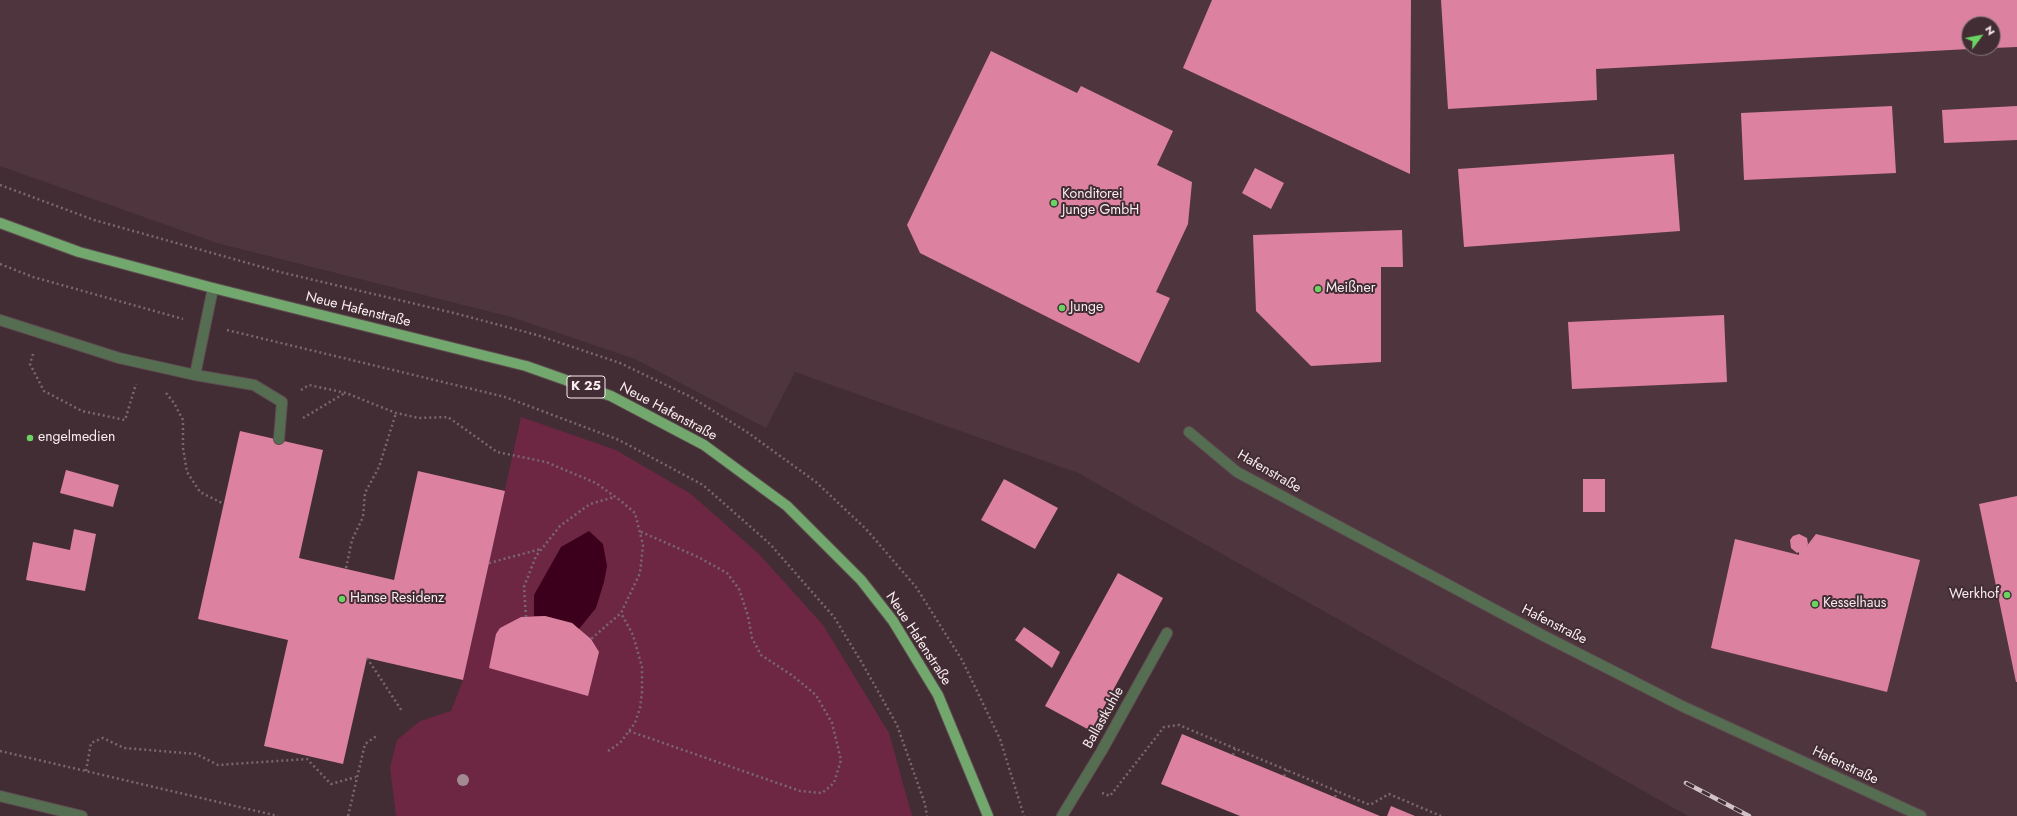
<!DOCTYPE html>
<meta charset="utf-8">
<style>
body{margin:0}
#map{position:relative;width:2017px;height:816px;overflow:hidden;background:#412d33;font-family:Jost,sans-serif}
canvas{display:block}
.north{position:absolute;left:1961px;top:16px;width:40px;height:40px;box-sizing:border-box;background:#412d33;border:1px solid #8b797f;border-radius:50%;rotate:58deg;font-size:11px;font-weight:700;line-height:16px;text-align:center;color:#faecf0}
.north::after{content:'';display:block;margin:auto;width:14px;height:18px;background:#6ad363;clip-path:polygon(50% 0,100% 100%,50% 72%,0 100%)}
</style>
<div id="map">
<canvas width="2017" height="816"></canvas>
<div class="north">N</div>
</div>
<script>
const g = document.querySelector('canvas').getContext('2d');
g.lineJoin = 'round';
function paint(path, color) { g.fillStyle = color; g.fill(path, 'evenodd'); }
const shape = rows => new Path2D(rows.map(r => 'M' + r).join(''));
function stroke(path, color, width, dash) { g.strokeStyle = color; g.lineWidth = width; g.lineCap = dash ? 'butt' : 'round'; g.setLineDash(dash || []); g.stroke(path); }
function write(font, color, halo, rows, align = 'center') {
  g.font = font + ' Jost,sans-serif'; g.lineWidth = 4; g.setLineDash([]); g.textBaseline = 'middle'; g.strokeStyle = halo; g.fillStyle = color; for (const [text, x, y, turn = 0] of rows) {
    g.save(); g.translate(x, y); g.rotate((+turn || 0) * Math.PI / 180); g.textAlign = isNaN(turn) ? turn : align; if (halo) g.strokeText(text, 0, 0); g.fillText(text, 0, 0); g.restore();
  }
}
const built = shape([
 [0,0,2017,0,2017,816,1688,816,1078,473,795,372,766,428,635,359,511,317,217,243,0,166],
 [1969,24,1993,24,1993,48,1969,48]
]);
const green = shape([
 [521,417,616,450,691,494,759,554,823,625,889,733,912,816,396,816,390,768,397,740,420,721,451,711,463,680]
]);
const water = shape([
 [589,531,603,544,607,566,604,582,596,608,579,629,572,623,545,616,534,616,534,595,561,547]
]);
const building = shape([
 [1212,0,1411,0,1410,174,1183,68],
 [1441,0,2017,0,2017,47,1993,48,1993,24,1969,24,1969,49,1596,69,1597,100,1448,109],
 [991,51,1077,93,1081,86,1173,131,1157,165,1192,182,1188,224,1156,292,1170,298,1139,363,920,253,907,225],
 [1892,106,1896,173,1744,180,1741,113],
 [2017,106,2017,140,1944,143,1942,110],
 [1674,154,1680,231,1464,247,1458,169],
 [1255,168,1284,183,1271,209,1242,193],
 [1402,230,1403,267,1381,267,1381,362,1311,366,1256,311,1253,235],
 [1724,315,1727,382,1572,389,1568,322],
 [240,431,323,450,299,558,394,580,418,471,505,491,463,680,367,658,343,764,264,746,288,640,198,619],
 [66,470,119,485,113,507,60,493],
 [1004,479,1058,508,1035,549,981,520],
 [1583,479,1605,479,1605,512,1583,512],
 [2017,496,2017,682,2016,682,1979,504],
 [74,529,96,534,85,591,26,580,33,542,70,550],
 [1799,534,1807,538,1808,544,1806,547,1816,534,1920,560,1887,692,1711,648,1735,539,1799,555,1799,552,1797,553,1791,548,1790,540,1793,536],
 [1118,573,1163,598,1091,731,1045,706],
 [545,616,572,623,591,639,599,652,588,696,489,668,496,634,500,628,521,617],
 [1024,627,1060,652,1052,668,1015,640],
 [1182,734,1284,776,1380,816,1240,816,1161,784],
 [1391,806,1415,816,1387,816]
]);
const path = shape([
 [0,185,94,220,280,272,454,313,537,335,620,363,691,397,747,432,816,482,866,529,916,587,962,660,1000,739,1024,816],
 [0,264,33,277,183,319],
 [227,330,505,397,619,440,703,485,770,544,834,617,862,663,897,725,925,804,927,816],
 [33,354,30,364,44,391,82,411,125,420,136,384],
 [301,390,309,385,346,393,396,413,419,418,448,417,497,452,546,462,596,483,621,501,635,513,643,545,640,573,621,613,591,639],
 [166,393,174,403,183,420,183,448,187,472,200,492,224,504],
 [303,418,345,393],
 [489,563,541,549],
 [346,568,352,540,363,517,365,493,379,467,396,413],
 [526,617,524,587,536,556,560,526,590,504,615,497],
 [367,658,402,711],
 [629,731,800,791,822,793,834,783,841,760,832,723,816,695,793,676,761,655,752,638,748,616,739,589,727,573,698,557,639,531],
 [0,751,278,816],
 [608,751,620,743,635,723,640,708,642,692,642,667,633,635,621,613],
 [1233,755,1235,749],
 [86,771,91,743,103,738,124,748,196,754,218,765,307,759,331,784,356,777],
 [1284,776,1287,770],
 [1102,793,1110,796,1164,727,1179,725,1370,805,1389,794,1441,816],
 [1335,797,1337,791],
 [348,816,365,744,378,735]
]);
const lane = shape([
 [213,288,195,375,254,385,282,402,279,439],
 [0,320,119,358,195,375]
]);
const street = shape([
 [1189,432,1237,472,1544,636,1682,706,1921,816],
 [0,796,82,816],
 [1062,816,1101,752,1167,633]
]);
const primary = shape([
 [0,223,79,252,213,288,526,366,611,396,704,445,787,506,861,580,893,621,938,695,988,816]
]);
const rail = shape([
 [1686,783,1749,816]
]);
const trees = [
 [463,780]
];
const markers = [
 [1054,203,4,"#6ad363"],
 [1318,289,4,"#6ad363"],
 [1062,308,4,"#6ad363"],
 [30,438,4,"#6ad363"],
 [2007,595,4,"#6ad363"],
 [342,599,4,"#6ad363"],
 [1815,604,4,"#6ad363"]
];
const shields = [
 [586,387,38]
];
const shieldNames = [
 ["K 25",586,387]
];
const poiNames = [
 ["Konditorei",1062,195],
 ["Junge GmbH",1062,211],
 ["Meißner",1326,289],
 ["Junge",1070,308],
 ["engelmedien",38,438],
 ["Werkhof",1999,595,"right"],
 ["Hanse Residenz",350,599],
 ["Kesselhaus",1823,604]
];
const streetNames = [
 ["Neue Hafenstraße",358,310,14],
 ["Neue Hafenstraße",668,412,28],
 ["Hafenstraße",1269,472,30],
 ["Hafenstraße",1554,625,27],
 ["Neue Hafenstraße",918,639,57],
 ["Ballastkuhle",1104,718,-61],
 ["Hafenstraße",1845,766,25]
];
paint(built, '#4f363e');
paint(green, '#6d2743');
paint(water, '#3c001d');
paint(building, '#dd81a1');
stroke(lane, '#5f4c51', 12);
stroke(street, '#5f4c51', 12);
stroke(primary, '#5f4c51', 12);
stroke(path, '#7b686e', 2.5, [2, 3]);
stroke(lane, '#556e52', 10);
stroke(street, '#556e52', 10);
stroke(primary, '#72a86d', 10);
stroke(rail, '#d2c2c7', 4.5);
stroke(rail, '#412d33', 3, [9]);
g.fillStyle = '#a28a92';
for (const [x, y] of trees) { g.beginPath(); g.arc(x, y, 6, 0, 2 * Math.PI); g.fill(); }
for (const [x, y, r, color] of markers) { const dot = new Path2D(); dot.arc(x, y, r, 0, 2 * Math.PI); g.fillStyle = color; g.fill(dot); stroke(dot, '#412d33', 1.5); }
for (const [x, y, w] of shields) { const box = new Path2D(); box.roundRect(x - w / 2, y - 11, w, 22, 3); g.fillStyle = '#412d33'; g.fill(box); stroke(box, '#faecf0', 1); }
write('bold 13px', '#faecf0', null, shieldNames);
write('14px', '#faecf0', '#412d33', poiNames, 'left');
write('14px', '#faecf0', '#412d33', streetNames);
</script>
